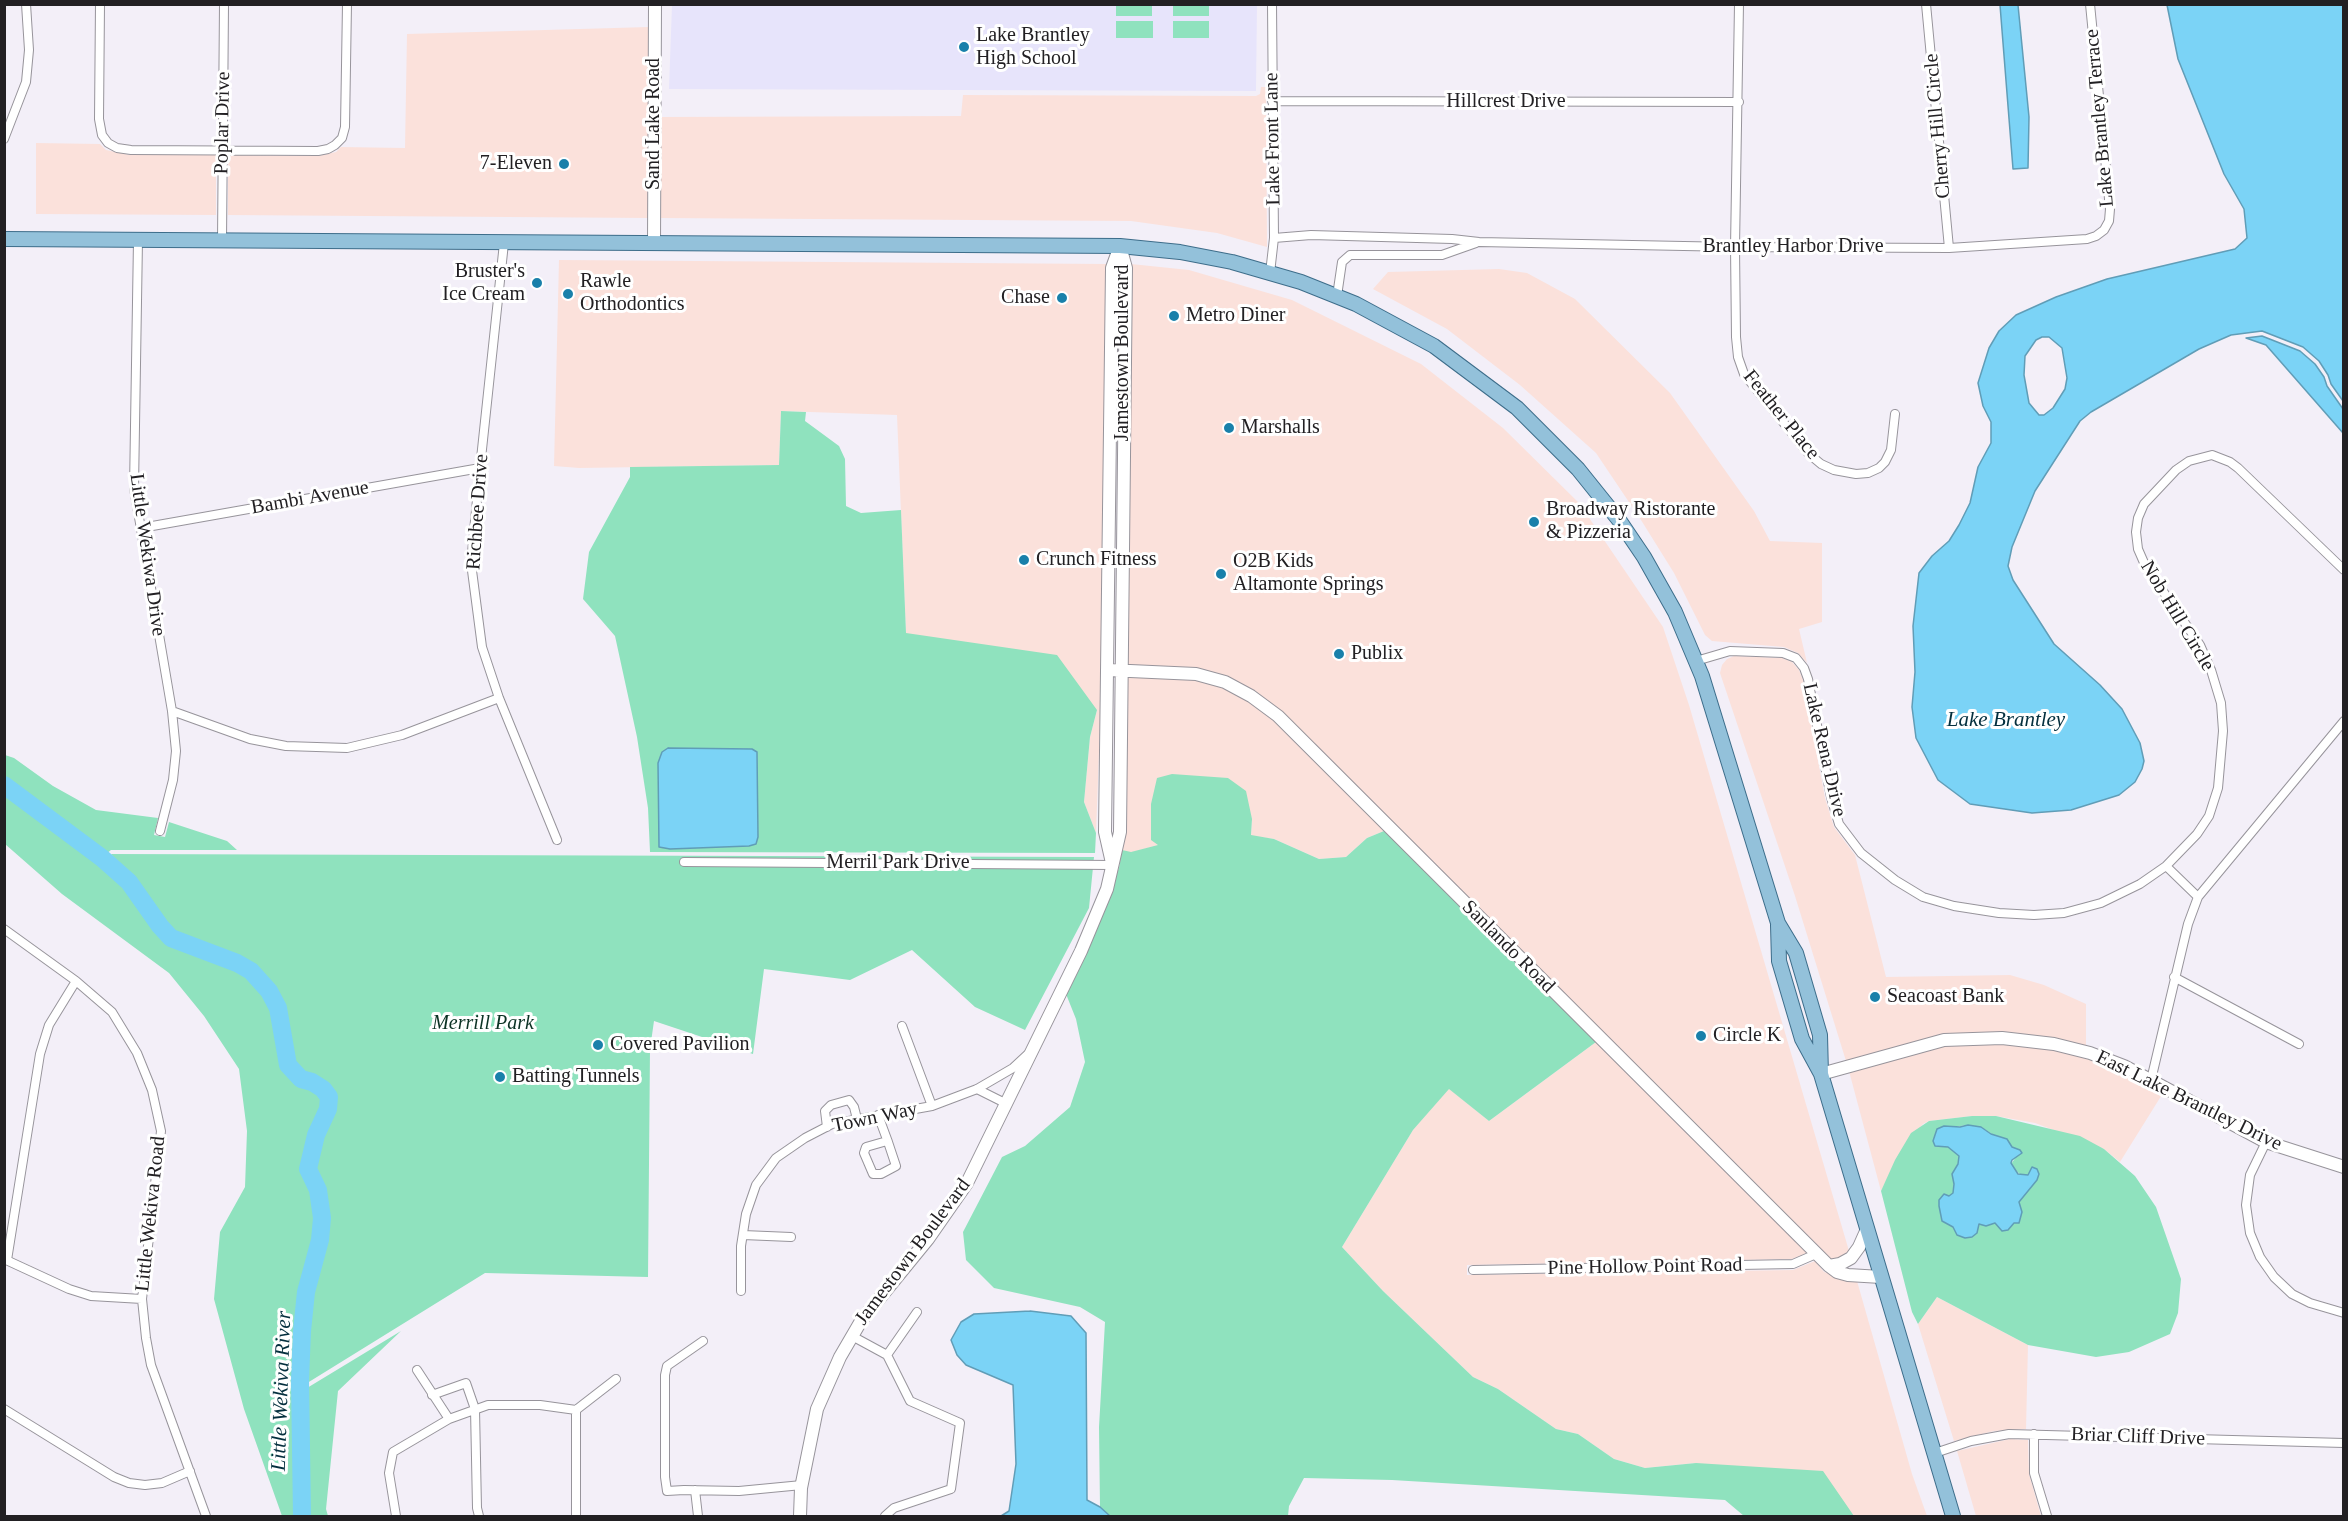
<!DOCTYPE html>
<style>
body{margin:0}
#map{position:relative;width:2348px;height:1521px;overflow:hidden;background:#f3eff8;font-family:Georgia,serif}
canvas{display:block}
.frame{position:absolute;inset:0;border:6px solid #222023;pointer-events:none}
</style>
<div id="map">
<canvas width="2348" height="1521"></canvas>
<div class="frame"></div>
</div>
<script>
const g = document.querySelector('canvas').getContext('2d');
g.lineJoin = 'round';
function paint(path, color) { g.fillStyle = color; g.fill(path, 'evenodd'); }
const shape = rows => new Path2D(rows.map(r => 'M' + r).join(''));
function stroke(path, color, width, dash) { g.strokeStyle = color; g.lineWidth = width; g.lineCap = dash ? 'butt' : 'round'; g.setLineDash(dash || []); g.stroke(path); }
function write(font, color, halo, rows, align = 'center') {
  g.font = font + ' Georgia,serif'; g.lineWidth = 6; g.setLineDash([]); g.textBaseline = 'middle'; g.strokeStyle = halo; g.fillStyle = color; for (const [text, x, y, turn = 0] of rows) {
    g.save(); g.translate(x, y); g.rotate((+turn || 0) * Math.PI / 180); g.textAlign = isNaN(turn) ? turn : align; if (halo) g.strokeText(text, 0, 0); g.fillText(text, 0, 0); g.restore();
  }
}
const commercial = shape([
 [649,27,648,218,228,215,228,155,318,156,336,152,341,147,405,148,407,34],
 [1261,87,1266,87,1267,247,1217,233,1131,221,660,218,660,117,961,116,963,95,1256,96,1260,94],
 [36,143,100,144,106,150,130,155,216,155,216,215,36,214],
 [559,260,1107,264,1102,670,1096,833,1084,802,1090,737,1097,710,906,634,897,415,781,411,779,465,579,468,554,466],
 [1131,264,1189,270,1292,300,1421,364,1503,428,1579,503,1663,627,1689,705,1849,1251,1847,1254,1831,1261,1254,692,1128,666],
 [1499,269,1527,273,1575,299,1670,393,1754,511,1770,541,1822,543,1822,622,1799,629,1807,663,1798,653,1784,647,1712,641,1705,635,1674,573,1641,520,1596,453,1520,385,1447,329,1373,289,1388,272],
 [1734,656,1782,658,1792,662,1799,670,1803,680,1825,798,1834,827,1855,855,1886,977,2010,975,2044,985,2086,1004,2086,1046,2026,1034,1973,1033,1942,1035,1913,1042,1846,1061,1795,896,1720,673,1722,665,1727,659],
 [1128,676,1195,679,1223,687,1247,700,1273,720,1384,831,1367,838,1346,857,1319,859,1274,839,1251,836,1252,819,1228,778,1211,778,1159,845,1130,853,1122,850,1126,833],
 [1596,1042,1807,1253,1792,1259,1467,1265,1467,1275,1793,1270,1815,1261,1824,1272,1857,1281,1912,1474,1927,1516,1854,1516,1847,1508,1696,1463,1645,1468,1614,1459,1578,1434,1556,1429,1498,1389,1473,1377,1383,1291,1342,1247,1413,1130,1449,1088,1489,1121],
 [2002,1043,2053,1049,2088,1057,2121,1071,2163,1093,2120,1162,2104,1149,2035,1123,1996,1116,1972,1116,1929,1121,1923,1124,1902,1151,1881,1191,1849,1071,1945,1046],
 [1937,1297,2028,1345,2026,1429,1994,1431,1954,1441,1918,1324],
 [2010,1439,2028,1440,2029,1474,2041,1516,1976,1516,1957,1451]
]);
const education = shape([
 [672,5,1257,5,1256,91,669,89]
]);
const green = shape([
 [1116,5,1152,5,1152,16,1116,16],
 [1173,5,1209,5,1209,16,1173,16],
 [1116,21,1153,21,1153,38,1116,38],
 [1173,21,1209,21,1209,38,1173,38],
 [781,411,806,412,805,421,839,446,845,459,846,506,861,513,901,510,906,633,1057,655,1097,710,1090,737,1084,802,1096,833,1095,853,650,852,648,808,637,737,615,636,583,599,589,552,630,477,630,467,779,465],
 [668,748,752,749,757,752,758,837,749,846,670,849,659,846],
 [5,755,14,758,53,786,96,810,158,818,154,835,165,837,169,822,227,841,237,850,111,850,106,854,169,937,250,972,272,993,287,1063,298,1079,319,1087,325,1096,324,1110,312,1135,305,1168,313,1189,318,1218,317,1239,305,1294,299,1346,300,1387,307,1388,401,1331,338,1391,326,1509,328,1516,282,1516,244,1409,214,1299,220,1232,245,1187,247,1131,239,1069,204,1016,169,973,62,894,5,844],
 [1172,774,1228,778,1246,791,1252,819,1251,835,1274,839,1319,859,1346,857,1367,838,1384,831,1596,1042,1489,1121,1449,1089,1413,1130,1342,1247,1383,1291,1473,1377,1498,1389,1556,1429,1578,1434,1614,1459,1645,1468,1696,1463,1823,1471,1854,1516,1744,1516,1725,1500,1392,1480,1304,1478,1289,1506,1288,1516,1110,1516,1100,1507,1099,1427,1105,1322,1080,1307,994,1288,966,1260,963,1232,1002,1157,1025,1146,1070,1107,1085,1062,1076,1019,1066,994,1119,868,1122,850,1131,852,1158,845,1151,840,1151,804,1157,778],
 [111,854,1094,857,1089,908,1025,1030,975,1007,912,950,850,980,764,969,753,1054,654,1021,650,1049,648,1277,485,1273,304,1385,304,1346,310,1295,321,1240,324,1218,318,1188,310,1169,317,1136,329,1111,330,1095,322,1084,301,1075,291,1061,277,991,254,968,172,934],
 [1972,1116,1996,1116,2080,1136,2104,1149,2135,1176,2156,1207,2181,1279,2178,1313,2170,1334,2129,1352,2096,1357,2028,1345,1937,1297,1918,1324,1912,1312,1881,1191,1895,1160,1911,1133,1929,1121],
 [1968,1125,1981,1127,2017,1150,2016,1157,2011,1164,2013,1168,2022,1176,2028,1175,2030,1171,2037,1180,2019,1202,2020,1208,1998,1225,1995,1223,1979,1224,1977,1229,1957,1235,1953,1227,1942,1221,1939,1206,1953,1193,1954,1184,1952,1174,1958,1164,1959,1156,1948,1147,1953,1127]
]);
const water = shape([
 [2000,5,2018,5,2029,117,2028,168,2013,169,2000,5],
 [2167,5,2343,5,2343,401,2331,384,2328,375,2319,361,2303,347,2262,331,2231,335,2199,349,2091,412,2080,421,2035,491,2012,547,2008,566,2013,580,2054,644,2100,685,2122,709,2140,743,2144,761,2142,769,2135,782,2119,795,2071,810,2032,813,1970,804,1938,780,1916,738,1912,707,1915,672,1913,626,1919,573,1932,556,1949,541,1959,525,1970,503,1978,467,1991,443,1991,422,1983,406,1978,383,1989,348,1999,331,2016,315,2056,297,2107,279,2235,249,2247,238,2244,209,2224,174,2178,59,2167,5],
 [2042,337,2049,337,2062,348,2067,378,2065,389,2053,408,2044,415,2039,415,2029,403,2024,375,2025,356,2036,340,2042,337],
 [2262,336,2300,351,2315,364,2324,377,2327,386,2343,409,2343,433,2266,345,2246,338,2262,336],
 [668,748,752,749,757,752,758,837,756,844,749,846,670,849,659,847,658,763,662,752,668,748],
 [1968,1125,1981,1127,1991,1134,2007,1139,2012,1147,2020,1150,2022,1153,2012,1160,2011,1163,2018,1174,2028,1175,2032,1167,2037,1169,2039,1174,2037,1180,2019,1202,2022,1212,2019,1223,2014,1223,2008,1230,2002,1231,1995,1223,1986,1226,1979,1224,1977,1233,1972,1237,1965,1238,1957,1235,1953,1227,1942,1221,1939,1206,1939,1200,1944,1194,1949,1196,1953,1193,1954,1184,1952,1174,1958,1164,1959,1156,1948,1147,1935,1146,1933,1141,1937,1129,1944,1126,1960,1127,1968,1125],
 [1030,1311,1071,1316,1086,1333,1087,1500,1100,1507,1110,1516,1001,1516,1009,1511,1016,1464,1013,1385,966,1365,957,1355,951,1340,961,1322,974,1314,1030,1311]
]);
const river = shape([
 [4,785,102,858,129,882,160,926,171,938,237,963,251,971,269,991,278,1008,288,1065,301,1079,312,1082,323,1089,329,1097,328,1109,316,1135,308,1169,318,1190,322,1218,320,1240,306,1292,302,1331,300,1380,302,1516]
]);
const street = shape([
 [100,4,99,119,102,135,108,143,117,148,131,150,318,151,328,149,335,145,342,138,345,127,347,4],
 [1739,4,1735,247,1736,337,1738,357,1744,374,1809,454,1821,464,1834,470,1856,474,1868,473,1879,468,1885,462,1891,450,1895,414],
 [1926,4,1949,248],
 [1272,101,1739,102],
 [4,139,26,82,29,50,26,4],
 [1274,238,1311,235,1452,239,1479,242,1735,247,1949,248,2087,239,2096,236,2104,230,2109,221,2110,209,2090,4],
 [138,240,134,488,172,711,176,751,173,780,160,831],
 [222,241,224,4],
 [504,243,480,468,471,563,482,647,499,698,557,840],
 [1270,273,1274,238,1272,4],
 [1337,296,1342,262,1350,255,1442,255,1476,243],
 [141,528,480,468],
 [1696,661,1730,651,1783,653,1796,658,1804,668,1808,679,1831,797,1839,824,1861,853,1895,880,1923,897,1954,906,1999,913,2034,915,2064,913,2101,903,2140,884,2166,866,2197,834,2209,816,2218,788,2223,731,2221,703,2211,670,2200,645,2145,565,2138,549,2136,532,2138,518,2144,504,2176,470,2189,461,2212,455,2230,462,2238,468,2344,570],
 [172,711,250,739,286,746,347,748,402,735,499,698],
 [684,862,1113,865],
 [2166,866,2198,897],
 [4,929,76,981,112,1012,137,1053,152,1090,161,1131,142,1299,146,1338,151,1365,206,1516],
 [2174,977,2299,1044],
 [902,1026,932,1106],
 [2151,1080,2188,924,2198,897,2344,721],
 [977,1089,1007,1104],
 [878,1115,888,1142,896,1166,881,1174,873,1174,864,1153,866,1147,887,1141],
 [827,1127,825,1111,831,1105,849,1100,854,1107,857,1119],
 [2266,1142,2250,1175,2246,1205,2250,1233,2260,1257,2274,1277,2292,1294,2310,1303,2344,1313],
 [743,1235,791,1237],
 [4,1259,69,1289,91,1296,142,1299],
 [7,1260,40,1054,49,1025,76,981],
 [1473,1270,1793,1264,1816,1254],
 [741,1291,741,1246,746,1214,756,1185,776,1158,805,1138,832,1124,932,1106,977,1089,1013,1068,1027,1055],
 [852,1336,887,1355],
 [703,1341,667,1366,665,1375,665,1477,667,1491,684,1490,739,1491,802,1485],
 [417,1370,449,1419],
 [432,1395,466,1383,475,1409,477,1508,479,1516],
 [4,1409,114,1477,129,1483,145,1485,162,1483,190,1471],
 [576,1410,576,1516],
 [576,1410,616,1379],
 [2034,1434,2034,1473,2047,1516],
 [1935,1453,1971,1441,2009,1434,2344,1443],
 [695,1490,698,1516],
 [396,1516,389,1473,393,1452,449,1419,488,1405,540,1405,576,1410],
 [885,1516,894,1508,951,1489,960,1423,910,1401,887,1355,917,1312]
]);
const secondary = shape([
 [654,244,655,4],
 [1108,670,1196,674,1225,682,1251,696,1278,716,1829,1266,1837,1272,1848,1275,1881,1277],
 [1112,863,1105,832,1112,268,1120,246],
 [1821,1074,1944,1040,2002,1038,2054,1044,2090,1053,2124,1066,2266,1142,2344,1167],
 [1829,1266,1840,1264,1851,1258,1859,1247,1867,1229],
 [800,1516,801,1488,817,1409,840,1357,861,1321,928,1239,967,1183,1081,951,1107,889,1120,832,1126,268,1120,246]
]);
const primary = shape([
 [4,239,1120,246,1180,252,1232,262,1301,282,1356,304,1434,346,1517,408,1578,469,1619,520,1644,557,1675,612,1702,676,1778,923,1796,953,1820,1035,1821,1074],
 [1778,925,1779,961,1802,1039,1821,1074,1953,1516]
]);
const markers = [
 [964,47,6,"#1980aa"],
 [564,164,6,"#1980aa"],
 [537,283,6,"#1980aa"],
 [568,294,6,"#1980aa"],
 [1062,298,6,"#1980aa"],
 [1174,316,6,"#1980aa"],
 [1229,428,6,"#1980aa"],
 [1534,522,6,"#1980aa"],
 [1024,560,6,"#1980aa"],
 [1221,574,6,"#1980aa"],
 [1339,654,6,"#1980aa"],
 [1875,997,6,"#1980aa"],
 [1701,1036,6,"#1980aa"],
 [598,1045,6,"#1980aa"],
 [500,1077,6,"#1980aa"]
];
const poiNames = [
 ["Lake Brantley",976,36],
 ["High School",976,59],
 ["7-Eleven",552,164,"right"],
 ["Bruster's",525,272,"right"],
 ["Ice Cream",525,295,"right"],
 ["Rawle",580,282],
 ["Orthodontics",580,305],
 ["Chase",1050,298,"right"],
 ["Metro Diner",1186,316],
 ["Marshalls",1241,428],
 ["Broadway Ristorante",1546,510],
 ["& Pizzeria",1546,533],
 ["Crunch Fitness",1036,560],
 ["O2B Kids",1233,562],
 ["Altamonte Springs",1233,585],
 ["Publix",1351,654],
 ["Seacoast Bank",1887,997],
 ["Circle K",1713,1036],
 ["Covered Pavilion",610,1045],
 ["Batting Tunnels",512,1077]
];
const streetNames = [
 ["Hillcrest Drive",1506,102],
 ["Lake Brantley Terrace",2100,118,-95],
 ["Poplar Drive",223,123,-89],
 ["Sand Lake Road",654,124,-90],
 ["Cherry Hill Circle",1938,126,-95],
 ["Lake Front Lane",1273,139,-91],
 ["Brantley Harbor Drive",1793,247],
 ["Jamestown Boulevard",1123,353,-90],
 ["Feather Place",1781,415,51],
 ["Bambi Avenue",310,498,-10],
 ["Richbee Drive",478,512,-86],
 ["Little Wekiwa Drive",147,555,82],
 ["Nob Hill Circle",2177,616,59],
 ["Lake Rena Drive",1824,750,77],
 ["Merril Park Drive",898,863],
 ["Sanlando Road",1508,947,45],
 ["East Lake Brantley Drive",2189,1101,26],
 ["Town Way",875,1118,-12],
 ["Little Wekiva Road",151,1214,-84],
 ["Jamestown Boulevard",913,1252,-53],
 ["Pine Hollow Point Road",1645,1267,-1],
 ["Briar Cliff Drive",2138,1437,2]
];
const parkNames = [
 ["Merrill Park",483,1024]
];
const waterNames = [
 ["Lake Brantley",2006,720],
 ["Little Wekiva River",282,1391,-88]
];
paint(commercial, '#fbe1db');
paint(education, '#e7e4fb');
paint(green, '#8fe2be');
paint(water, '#7bd3f6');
stroke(water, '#609db7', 1.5);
stroke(river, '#7bd3f6', 18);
stroke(street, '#97949b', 10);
stroke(secondary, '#97949b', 14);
stroke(primary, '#3d6d8a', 16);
stroke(street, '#fff', 8);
stroke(secondary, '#fff', 12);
stroke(primary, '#93c1da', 14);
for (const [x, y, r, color] of markers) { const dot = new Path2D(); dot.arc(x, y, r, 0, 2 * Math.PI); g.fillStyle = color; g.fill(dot); stroke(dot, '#fff', 2); }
write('20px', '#222023', '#fff', poiNames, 'left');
write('20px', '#222023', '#fff', streetNames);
write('italic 20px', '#0b3224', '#fff', parkNames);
write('italic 21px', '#042f3e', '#fff', waterNames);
</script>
